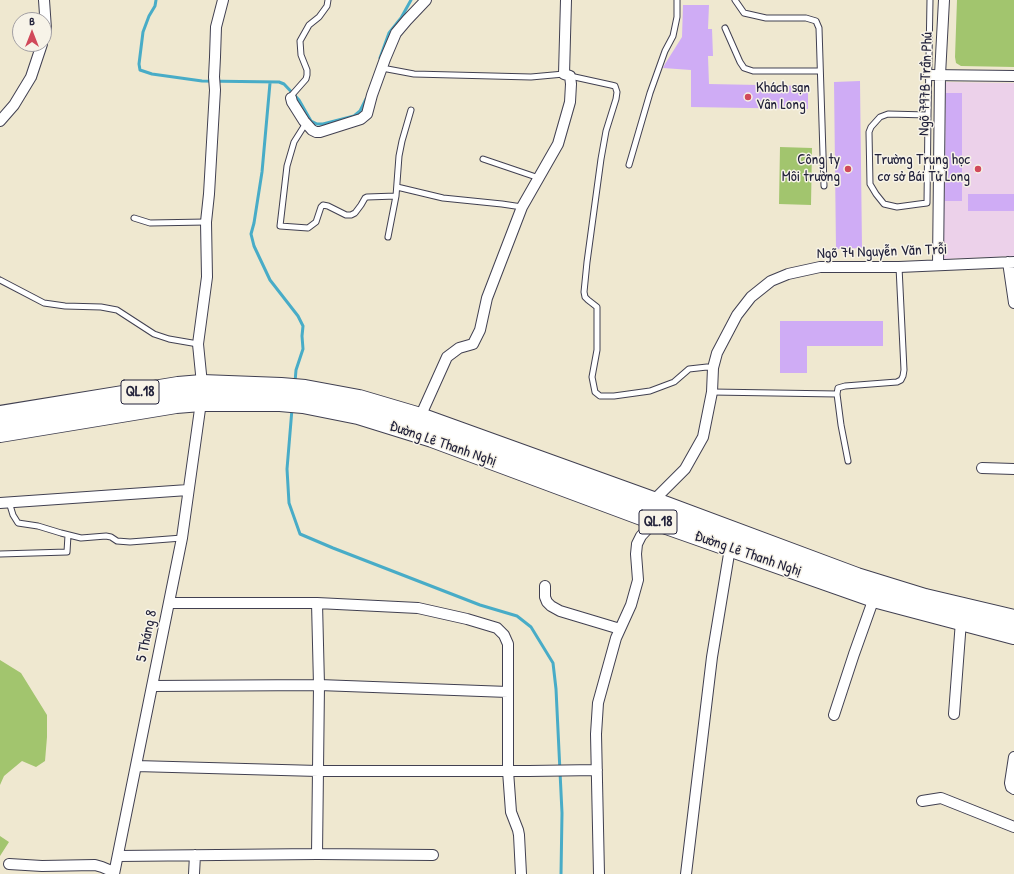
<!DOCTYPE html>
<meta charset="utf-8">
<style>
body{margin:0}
#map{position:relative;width:1014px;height:874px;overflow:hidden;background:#efe8d0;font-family:"Patrick Hand",sans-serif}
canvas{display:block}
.north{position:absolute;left:12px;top:12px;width:40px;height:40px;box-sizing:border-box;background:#f7f3e8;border:1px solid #a29fa3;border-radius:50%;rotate:0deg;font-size:11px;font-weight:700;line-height:16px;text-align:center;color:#22223b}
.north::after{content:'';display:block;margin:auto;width:14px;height:18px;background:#d1495b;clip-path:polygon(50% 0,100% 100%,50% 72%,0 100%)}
</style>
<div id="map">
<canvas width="1014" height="874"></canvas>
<div class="north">B</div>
</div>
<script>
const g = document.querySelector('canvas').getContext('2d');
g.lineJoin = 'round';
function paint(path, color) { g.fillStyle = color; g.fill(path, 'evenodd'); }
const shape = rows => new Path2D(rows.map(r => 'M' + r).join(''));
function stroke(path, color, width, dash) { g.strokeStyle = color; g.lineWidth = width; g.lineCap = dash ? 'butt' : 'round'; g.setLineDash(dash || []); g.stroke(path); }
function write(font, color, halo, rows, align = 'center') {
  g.font = font + ' "Patrick Hand",sans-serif'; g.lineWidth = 3; g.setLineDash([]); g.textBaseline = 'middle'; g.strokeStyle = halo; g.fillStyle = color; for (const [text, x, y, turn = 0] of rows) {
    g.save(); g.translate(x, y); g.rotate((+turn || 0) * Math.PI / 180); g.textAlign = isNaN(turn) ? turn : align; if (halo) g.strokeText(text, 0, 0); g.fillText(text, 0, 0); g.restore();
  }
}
const built = shape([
 [942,82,1014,83,1014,256,943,259,941,256]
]);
const green = shape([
 [957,0,1014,0,1014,67,961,66,956,63,955,57],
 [780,147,812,148,811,205,779,204],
 [0,660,21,673,47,715,47,737,45,761,36,767,22,761,4,776,0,785],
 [0,836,9,842,0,856]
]);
const stream = shape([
 [156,0,155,6,149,16,143,32,139,64,140,70,152,74,202,81,279,82,284,84,299,100,311,121,317,124,323,124,354,116,360,111,366,99],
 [380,58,389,33,401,18,411,0],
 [270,83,262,172,254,223,251,234,254,246,270,280,298,316,303,326,302,336,303,349,296,370,295,382],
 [292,409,287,469,289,503,300,534,333,548,480,605,517,616,531,627,553,663,556,689,562,813,561,874]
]);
const building = shape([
 [683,5,709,5,708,29,712,29,713,56,708,56,709,84,808,86,808,109,691,107,691,70,663,68,665,64,682,37],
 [860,81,862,248,836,249,834,82],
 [946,93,962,93,962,201,945,201],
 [968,194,1014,194,1014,211,968,211],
 [780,321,883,321,883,346,807,346,807,373,780,373]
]);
const lane = shape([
 [735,0,744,13,766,18,806,18,816,21,819,28,824,186],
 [725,28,740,62,744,68,753,71,820,71],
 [382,68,414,74,531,77,564,74],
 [570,76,611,85,615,86,617,92,616,99,606,131,601,159,587,262,584,292,585,297,588,300,597,307,597,350,592,377,595,392,600,396,614,396,650,391,674,382,689,369,707,367,713,368],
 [291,98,291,96,306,79,307,75,307,70,301,55,300,41,309,25,319,17,327,6,328,0],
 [928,115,888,114,880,117,871,127,869,132,870,184,876,194,884,204,897,207,919,204,927,203,928,115,930,0],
 [306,123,294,142,287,166,280,226,308,228,316,222,321,207,323,205,328,206,346,215,351,215,355,213,361,205,365,198,367,197,396,196],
 [483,159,539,178],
 [629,165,650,93,665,51,673,36,677,17,677,0],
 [397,187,443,198,502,204,522,207],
 [134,218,150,223,206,222],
 [388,237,396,196,399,156,402,141,411,110],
 [0,280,44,303,65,306,101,307,117,310,154,334,169,339,198,344],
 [712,392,837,394],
 [848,461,841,425,837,394,838,388,845,386,897,382,901,380,903,376,904,370,899,267],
 [9,502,13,515,18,523,38,526,61,533,81,538,106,536,111,537,117,541,130,542,182,538],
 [0,554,67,552,68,535]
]);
const street = shape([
 [44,36,46,29,44,0],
 [929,75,1014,76],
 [291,98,292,102,304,121,312,130,316,132,320,132,361,119,367,114,372,95,385,59,396,33,407,20,426,0],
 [0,121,14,105,31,77,42,44],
 [1008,262,1014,303],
 [938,265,940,75,944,0],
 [202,384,198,344,207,277,206,222,209,194,215,90,214,77,215,57,216,27,223,0],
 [420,417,447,357,459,348,473,344,480,330,487,298,522,207,558,144,570,102,571,84,570,76,564,74,566,0],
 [982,468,1014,469],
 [653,501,685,469,703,437,712,392,713,368,717,353,737,315,751,297,771,281,788,274,820,267,899,267,1014,262],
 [0,503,188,490],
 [545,586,545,597,547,602,551,606,560,611,620,629],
 [169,603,317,603,418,608,467,619,497,628,504,635,508,644,508,771,511,812,518,830,519,835,521,874],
 [317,603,319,685,317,854],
 [152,686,319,685,508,692],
 [954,714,961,621],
 [834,715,854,654,874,598],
 [1014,757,1010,783,1011,787,1014,789],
 [136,766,318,771,529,771,597,770],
 [922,801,941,798,1014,827],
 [118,856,317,854,433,855],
 [9,864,42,866,95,865,102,867,114,872],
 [114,874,182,538,201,402],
 [194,874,195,855],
 [599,874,596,734,598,703,616,638,631,605,638,580,636,554,637,544,641,536,655,521],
 [686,874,712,657,730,548]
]);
const highway = shape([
 [0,415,178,386,202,384,281,387,305,389,359,399,420,417,653,501,857,577,925,598,1014,619],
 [0,433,176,404,201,402,280,402,303,404,358,415,432,438,655,521,874,598,1014,635]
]);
const markers = [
 [748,97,4,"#d1495b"],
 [848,169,4,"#d1495b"],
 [978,169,4,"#d1495b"]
];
const shields = [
 [140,392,38],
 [658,522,38]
];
const shieldNames = [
 ["QL.18",140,392],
 ["QL.18",658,522]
];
const streetNames = [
 ["Ngõ 797B Trần Phú",926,84,-88],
 ["Ngõ 74 Nguyễn Văn Trỗi",882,252,-2],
 ["Đường Lê Thanh Nghị",443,444,19],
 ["Đường Lê Thanh Nghị",748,554,19],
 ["5 Tháng 8",147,636,-78]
];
const poiNames = [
 ["Khách sạn",756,88,"left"],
 ["Vân Long",756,105,"left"],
 ["Công ty",840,160],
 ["Môi trường",840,177],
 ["Trường Trung học",970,160],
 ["cơ sở Bái Tử Long",970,177]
];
paint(built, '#ecd1ea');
paint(green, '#a2c56e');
stroke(stream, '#48acc7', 3);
paint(building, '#cfacf5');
stroke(lane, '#414051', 7);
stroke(street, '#414051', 12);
stroke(highway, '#414051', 20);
stroke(lane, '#fff', 5);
stroke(street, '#fff', 10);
stroke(highway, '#fff', 18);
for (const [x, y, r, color] of markers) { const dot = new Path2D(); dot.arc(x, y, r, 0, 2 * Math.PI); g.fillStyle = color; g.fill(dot); stroke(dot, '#f7f3e8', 1.5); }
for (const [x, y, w] of shields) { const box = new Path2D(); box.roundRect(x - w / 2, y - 12, w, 24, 3); g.fillStyle = '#f7f3e8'; g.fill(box); stroke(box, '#22223b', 1); }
write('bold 14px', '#22223b', null, shieldNames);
write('15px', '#22223b', '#f7f3e8', streetNames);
write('15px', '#22223b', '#f7f3e8', poiNames, 'right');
</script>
